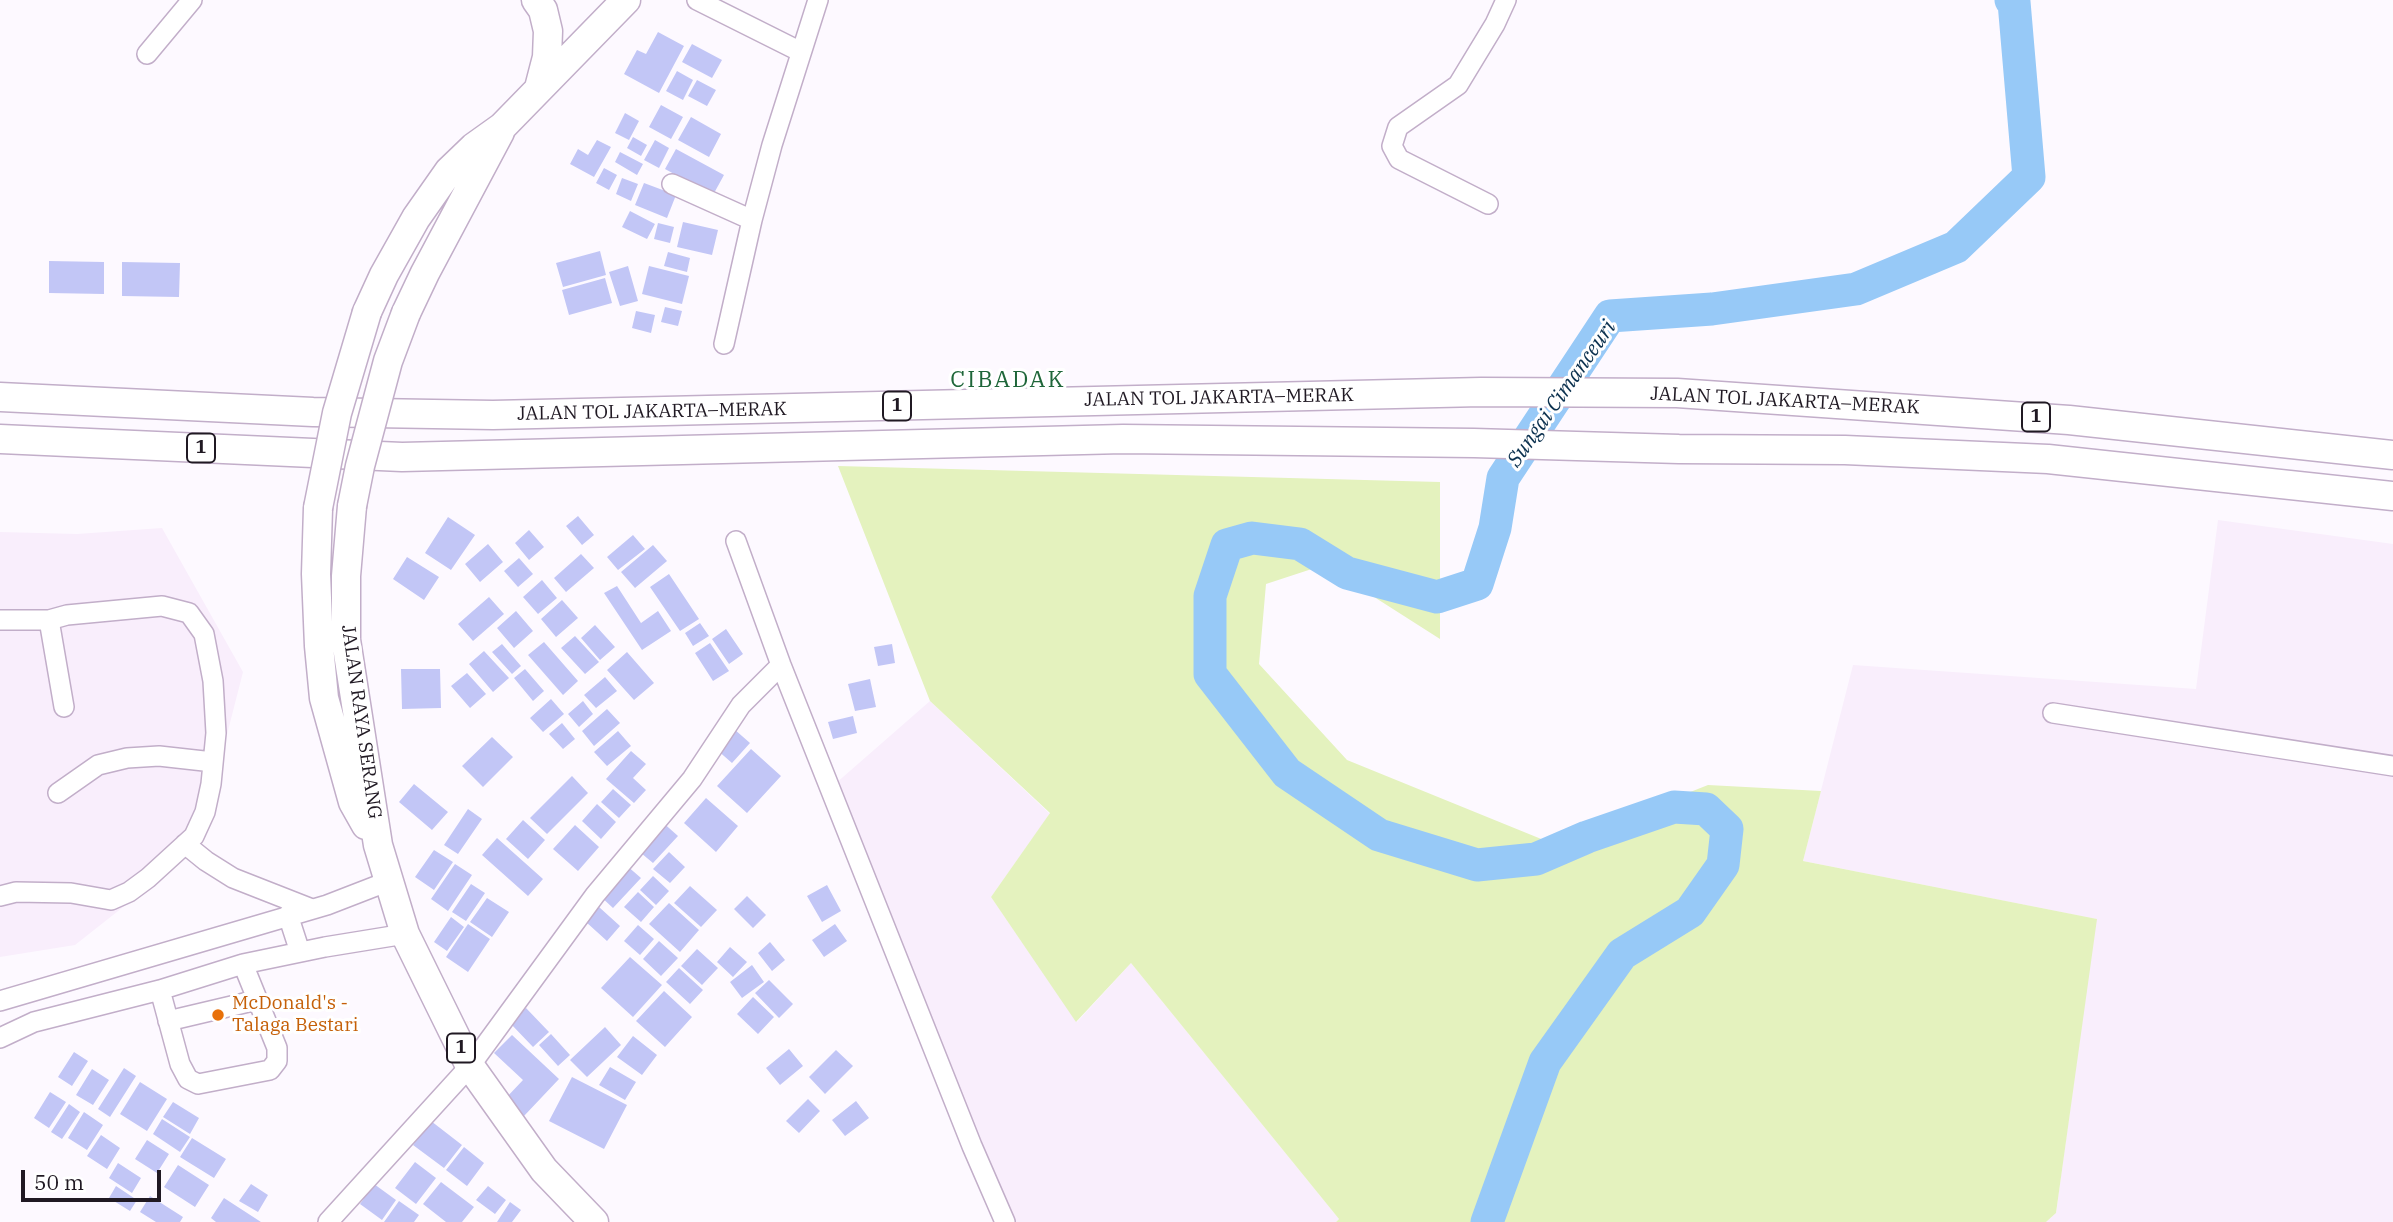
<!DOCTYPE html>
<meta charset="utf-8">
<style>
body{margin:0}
#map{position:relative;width:2393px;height:1222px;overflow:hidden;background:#fdf9ff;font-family:"IBM Plex Serif",serif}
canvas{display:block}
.scale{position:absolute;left:21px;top:1170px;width:140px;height:32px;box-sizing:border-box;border:4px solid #201923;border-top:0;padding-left:9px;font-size:21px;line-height:24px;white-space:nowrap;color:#201923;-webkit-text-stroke:5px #fff;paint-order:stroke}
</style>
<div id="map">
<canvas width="2393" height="1222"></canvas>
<div class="scale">50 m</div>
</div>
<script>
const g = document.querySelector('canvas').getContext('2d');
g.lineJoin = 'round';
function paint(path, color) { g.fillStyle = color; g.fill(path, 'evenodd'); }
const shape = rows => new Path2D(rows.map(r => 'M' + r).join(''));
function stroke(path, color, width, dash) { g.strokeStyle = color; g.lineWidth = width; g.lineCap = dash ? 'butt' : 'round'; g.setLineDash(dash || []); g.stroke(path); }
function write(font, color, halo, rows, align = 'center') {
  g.font = font + ' "IBM Plex Serif",serif'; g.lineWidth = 6; g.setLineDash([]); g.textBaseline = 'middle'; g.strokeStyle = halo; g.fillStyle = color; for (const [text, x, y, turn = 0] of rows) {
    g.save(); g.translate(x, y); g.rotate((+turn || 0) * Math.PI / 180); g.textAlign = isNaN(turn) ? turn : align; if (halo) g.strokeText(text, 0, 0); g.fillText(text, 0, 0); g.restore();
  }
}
const built = shape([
 [2218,520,2393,544,2393,1222,2046,1222,2056,1213,2096,919,1803,861,1853,665,2196,689],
 [162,528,243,672,198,848,75,945,0,957,0,532,77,534],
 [930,701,1050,814,991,897,1077,1022,1131,963,1339,1219,1336,1222,1008,1222,827,791]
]);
const green = shape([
 [838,466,1440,482,1440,639,1324,565,1266,584,1259,664,1347,760,1556,845,1708,785,1821,791,1803,861,2097,919,2056,1213,2046,1222,1336,1222,1339,1219,1131,963,1076,1022,991,897,1050,813,930,701]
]);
const river = shape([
 [1487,1222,1545,1062,1622,954,1690,912,1723,865,1727,829,1706,809,1674,807,1587,837,1536,859,1477,865,1379,835,1287,773,1210,674,1210,596,1227,545,1252,538,1300,544,1347,573,1437,597,1477,584,1495,528,1503,478,1610,316,1712,309,1856,289,1956,247,2029,177,2014,2,2011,0]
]);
const building = shape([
 [658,32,684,46,659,93,624,74,637,50,646,54],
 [692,44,722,60,712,78,682,62],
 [677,71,693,80,683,100,666,91],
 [697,80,716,90,707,106,688,96],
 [661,105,683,117,671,139,649,127],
 [625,113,639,121,629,140,615,133],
 [691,117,721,134,709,157,678,140],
 [633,137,647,145,641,156,627,148],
 [597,140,611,147,594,177,570,164,578,149,588,155],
 [655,140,669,148,659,168,644,160],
 [676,149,724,175,713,195,665,169],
 [620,152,643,164,637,175,615,162],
 [604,168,617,175,609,190,596,183],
 [622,178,638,184,631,201,616,194],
 [644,183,676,195,667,218,635,205],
 [630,211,655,224,647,239,622,227],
 [683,222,718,230,712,255,677,247],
 [658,223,674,227,670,243,654,239],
 [600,251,606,275,563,287,556,263],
 [668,252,690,258,687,272,664,266],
 [49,261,104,262,104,294,49,293],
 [122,262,180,263,179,297,122,296],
 [628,266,638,301,620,306,609,272],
 [649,266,689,276,682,304,642,294],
 [605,278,612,303,569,315,562,290],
 [665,307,682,311,678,326,661,322],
 [636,311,655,315,651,333,632,328],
 [578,516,594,535,582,545,566,526],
 [448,517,475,535,451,570,425,553],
 [529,530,544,547,529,560,515,543],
 [633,535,645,549,618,570,607,557],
 [488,544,503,562,480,582,465,564],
 [653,545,667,561,635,588,621,572],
 [581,554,594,568,566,592,554,578],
 [407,557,439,577,424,600,393,579],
 [519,558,533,574,518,587,504,571],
 [669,574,699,619,680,631,650,587],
 [542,580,557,598,538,614,523,597],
 [617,586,641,623,658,611,671,631,642,650,604,593],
 [489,597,504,614,473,641,458,624],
 [562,600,578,618,556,637,541,619],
 [516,611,533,631,514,648,497,628],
 [700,623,709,636,693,646,685,633],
 [595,625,615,647,600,660,581,638],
 [726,629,743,654,729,664,712,639],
 [575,636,599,662,585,674,561,648],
 [544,642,578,681,563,695,528,655],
 [710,643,729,671,713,681,695,653],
 [502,644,521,666,512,674,492,652],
 [892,644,895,663,878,666,874,647],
 [484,651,509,678,493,692,469,664],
 [627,652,654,683,634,700,607,670],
 [401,669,440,669,441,708,402,709],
 [525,669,544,691,533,701,514,678],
 [467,673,486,694,470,708,451,686],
 [605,677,617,691,596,708,584,695],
 [870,679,876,707,855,711,848,684],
 [551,699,564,714,543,732,530,718],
 [583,701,593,714,579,727,568,714],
 [607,709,620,723,594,746,582,731],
 [853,716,857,733,833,739,828,722],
 [562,723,575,739,563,749,549,734],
 [734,729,750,743,732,763,716,749],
 [618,731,631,746,607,766,594,752],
 [492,737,513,757,483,787,462,766],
 [751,749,781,776,747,813,717,786],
 [631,751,646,764,633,778,646,790,634,803,606,779],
 [572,776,588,793,547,834,530,818],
 [414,784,448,812,432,830,399,802],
 [613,789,631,805,619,818,601,802],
 [706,798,738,826,716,852,684,823],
 [597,804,616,822,601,839,582,821],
 [468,809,482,819,458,854,444,845],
 [523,820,545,840,528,859,506,839],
 [660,820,678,836,653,863,635,848],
 [575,825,599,847,578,871,553,849],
 [497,838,543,879,528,896,482,855],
 [434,850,453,862,434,890,415,877],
 [669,852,685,867,670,883,653,869],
 [455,864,472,875,448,911,431,899],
 [626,865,641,878,613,908,599,895],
 [653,876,669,891,656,905,640,890],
 [471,884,485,893,466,921,452,912],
 [827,885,841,911,822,922,807,896],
 [690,886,717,910,701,927,674,903],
 [638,892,654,907,641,922,624,907],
 [747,896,766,915,753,928,734,909],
 [487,898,509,912,492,937,470,922],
 [669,903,699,930,680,952,649,924],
 [599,907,620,926,607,941,586,922],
 [451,917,464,927,447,951,434,942],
 [468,924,490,939,468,972,446,957],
 [835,924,847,941,824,957,812,940],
 [638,925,654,939,640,955,624,941],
 [659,941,678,958,661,976,643,959],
 [770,942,785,960,772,971,758,953],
 [730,947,747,962,733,977,717,962],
 [697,949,718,968,702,985,681,966],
 [630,957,662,985,633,1017,601,988],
 [752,965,764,982,742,998,730,982],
 [679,968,703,990,690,1004,666,982],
 [769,980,793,1004,779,1018,755,993],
 [664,991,692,1017,665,1047,636,1021],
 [753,997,774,1017,758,1034,737,1014],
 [526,1008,549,1032,533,1047,510,1023],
 [605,1027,621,1045,587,1077,570,1060],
 [551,1034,570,1055,558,1066,539,1045],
 [512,1035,559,1079,524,1116,505,1099,523,1080,494,1053],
 [633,1036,657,1055,642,1075,617,1057],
 [789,1049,803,1066,780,1085,766,1068],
 [836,1050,853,1066,825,1094,809,1077],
 [74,1052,88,1061,72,1086,58,1077],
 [610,1067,636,1082,625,1100,599,1085],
 [124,1068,136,1076,110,1117,98,1109],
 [92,1069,109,1080,93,1105,76,1095],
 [572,1077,627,1105,604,1149,549,1121],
 [140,1082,167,1099,147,1131,120,1114],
 [50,1092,66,1102,49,1128,34,1118],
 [808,1099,820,1111,799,1133,786,1121],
 [856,1101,869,1118,845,1136,832,1120],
 [173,1102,199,1118,190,1134,163,1117],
 [69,1104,80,1112,62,1139,51,1132],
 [84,1112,103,1125,87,1150,68,1138],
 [162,1119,190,1137,180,1152,153,1134],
 [431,1121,462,1145,444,1168,413,1145],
 [101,1135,120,1148,107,1169,87,1156],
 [192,1138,226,1159,214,1178,180,1157],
 [147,1140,169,1154,157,1173,135,1159],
 [464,1147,484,1163,467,1186,446,1170],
 [415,1162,436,1178,416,1204,395,1188],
 [118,1163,141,1178,132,1193,109,1178],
 [178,1165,209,1185,195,1207,164,1187],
 [441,1182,474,1207,462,1222,446,1222,423,1204],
 [251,1184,268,1195,258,1212,239,1201],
 [374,1184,396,1200,382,1220,360,1204],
 [116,1186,137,1200,130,1211,109,1198],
 [488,1186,506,1200,495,1214,476,1200],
 [150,1196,183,1217,180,1222,156,1222,140,1212],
 [224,1198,261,1222,216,1222,211,1218],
 [399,1201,419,1215,414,1222,384,1222],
 [510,1202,521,1210,512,1222,497,1222]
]);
const minor = shape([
 [697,0,801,52],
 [147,54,192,0],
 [672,184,752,220],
 [1488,204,1399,159,1392,146,1398,127,1458,85,1495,24,1506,0],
 [724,344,752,220,772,145,818,0],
 [736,541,781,665,972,1146,1005,1222],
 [0,620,49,620,67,615,162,606,189,613,204,634,213,681,216,733,211,784,205,812,194,836,148,878,129,892,111,900,71,893,16,892,0,896],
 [49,620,64,707],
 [2053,713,2393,766],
 [58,793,98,765,127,758,159,756,213,762],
 [185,844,206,861,233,878,312,909],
 [288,915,300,952],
 [160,990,180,1064,188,1079,198,1084,270,1070,277,1061,277,1048,243,964],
 [0,1001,327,905,389,881],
 [168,1021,257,1000],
 [0,1038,34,1022,160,990,243,964,325,947,405,934],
 [328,1222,470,1066,595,895,692,779,741,705,781,665]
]);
const highway = shape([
 [536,0,543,10,548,31,547,57,539,88],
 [367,312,384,275,416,218,449,171,474,147,502,127,626,0],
 [406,313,425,273,500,132],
 [0,397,313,412,493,415,1481,392,1677,393,2069,420,2393,455],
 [0,439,402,457,1123,439,1474,443,1679,449,1845,450,2048,459,2393,496],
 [352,506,346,576,346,640,378,845,405,934,470,1066,544,1170,594,1222],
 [318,508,316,574,319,646,324,698,353,802,366,825]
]);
const highwayBridge = shape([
 [352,506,360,466,388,361,406,313],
 [318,508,337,413,367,312]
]);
const markers = [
 [218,1015,7,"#e8710a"]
];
const shields = [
 [897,406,28],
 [2036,417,28],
 [201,448,28],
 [461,1048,28]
];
const shieldNames = [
 ["1",897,406],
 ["1",2036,417],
 ["1",201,448],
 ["1",461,1048]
];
const streetNames = [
 ["JALAN TOL JAKARTA–MERAK",1219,398,-1],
 ["JALAN TOL JAKARTA–MERAK",1785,401,3],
 ["JALAN TOL JAKARTA–MERAK",652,412,-1],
 ["JALAN RAYA SERANG",361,722,82]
];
const foodNames = [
 ["McDonald's -",232,1004],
 ["Talaga Bestari",232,1026]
];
const waterNames = [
 ["Sungai Cimanceuri",1562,394,-55]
];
const quarterNames = [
 ["CIBADAK",1008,380]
];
paint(built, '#f9eefc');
paint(green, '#e4f2be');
stroke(river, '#97c9f7', 33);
paint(building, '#c2c6f6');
stroke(minor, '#c2aec9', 22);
stroke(highway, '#c2aec9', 31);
stroke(minor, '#fff', 19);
stroke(highway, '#fff', 28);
stroke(highwayBridge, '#c2aec9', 31, []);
stroke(highwayBridge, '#fff', 28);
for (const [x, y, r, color] of markers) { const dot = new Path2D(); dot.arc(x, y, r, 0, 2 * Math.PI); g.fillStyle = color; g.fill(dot); stroke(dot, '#fff', 2.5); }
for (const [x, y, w] of shields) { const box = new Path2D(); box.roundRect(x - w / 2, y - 14.5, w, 29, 5); g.fillStyle = '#fff'; g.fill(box); stroke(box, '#201923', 2); }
write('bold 18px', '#201923', null, shieldNames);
write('19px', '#201923', '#fff', streetNames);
write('19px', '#c56008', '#fff', foodNames, 'left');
write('italic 21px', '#0b314f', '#fff', waterNames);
g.letterSpacing = '2px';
write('23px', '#1f663a', '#fff', quarterNames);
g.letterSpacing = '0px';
</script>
